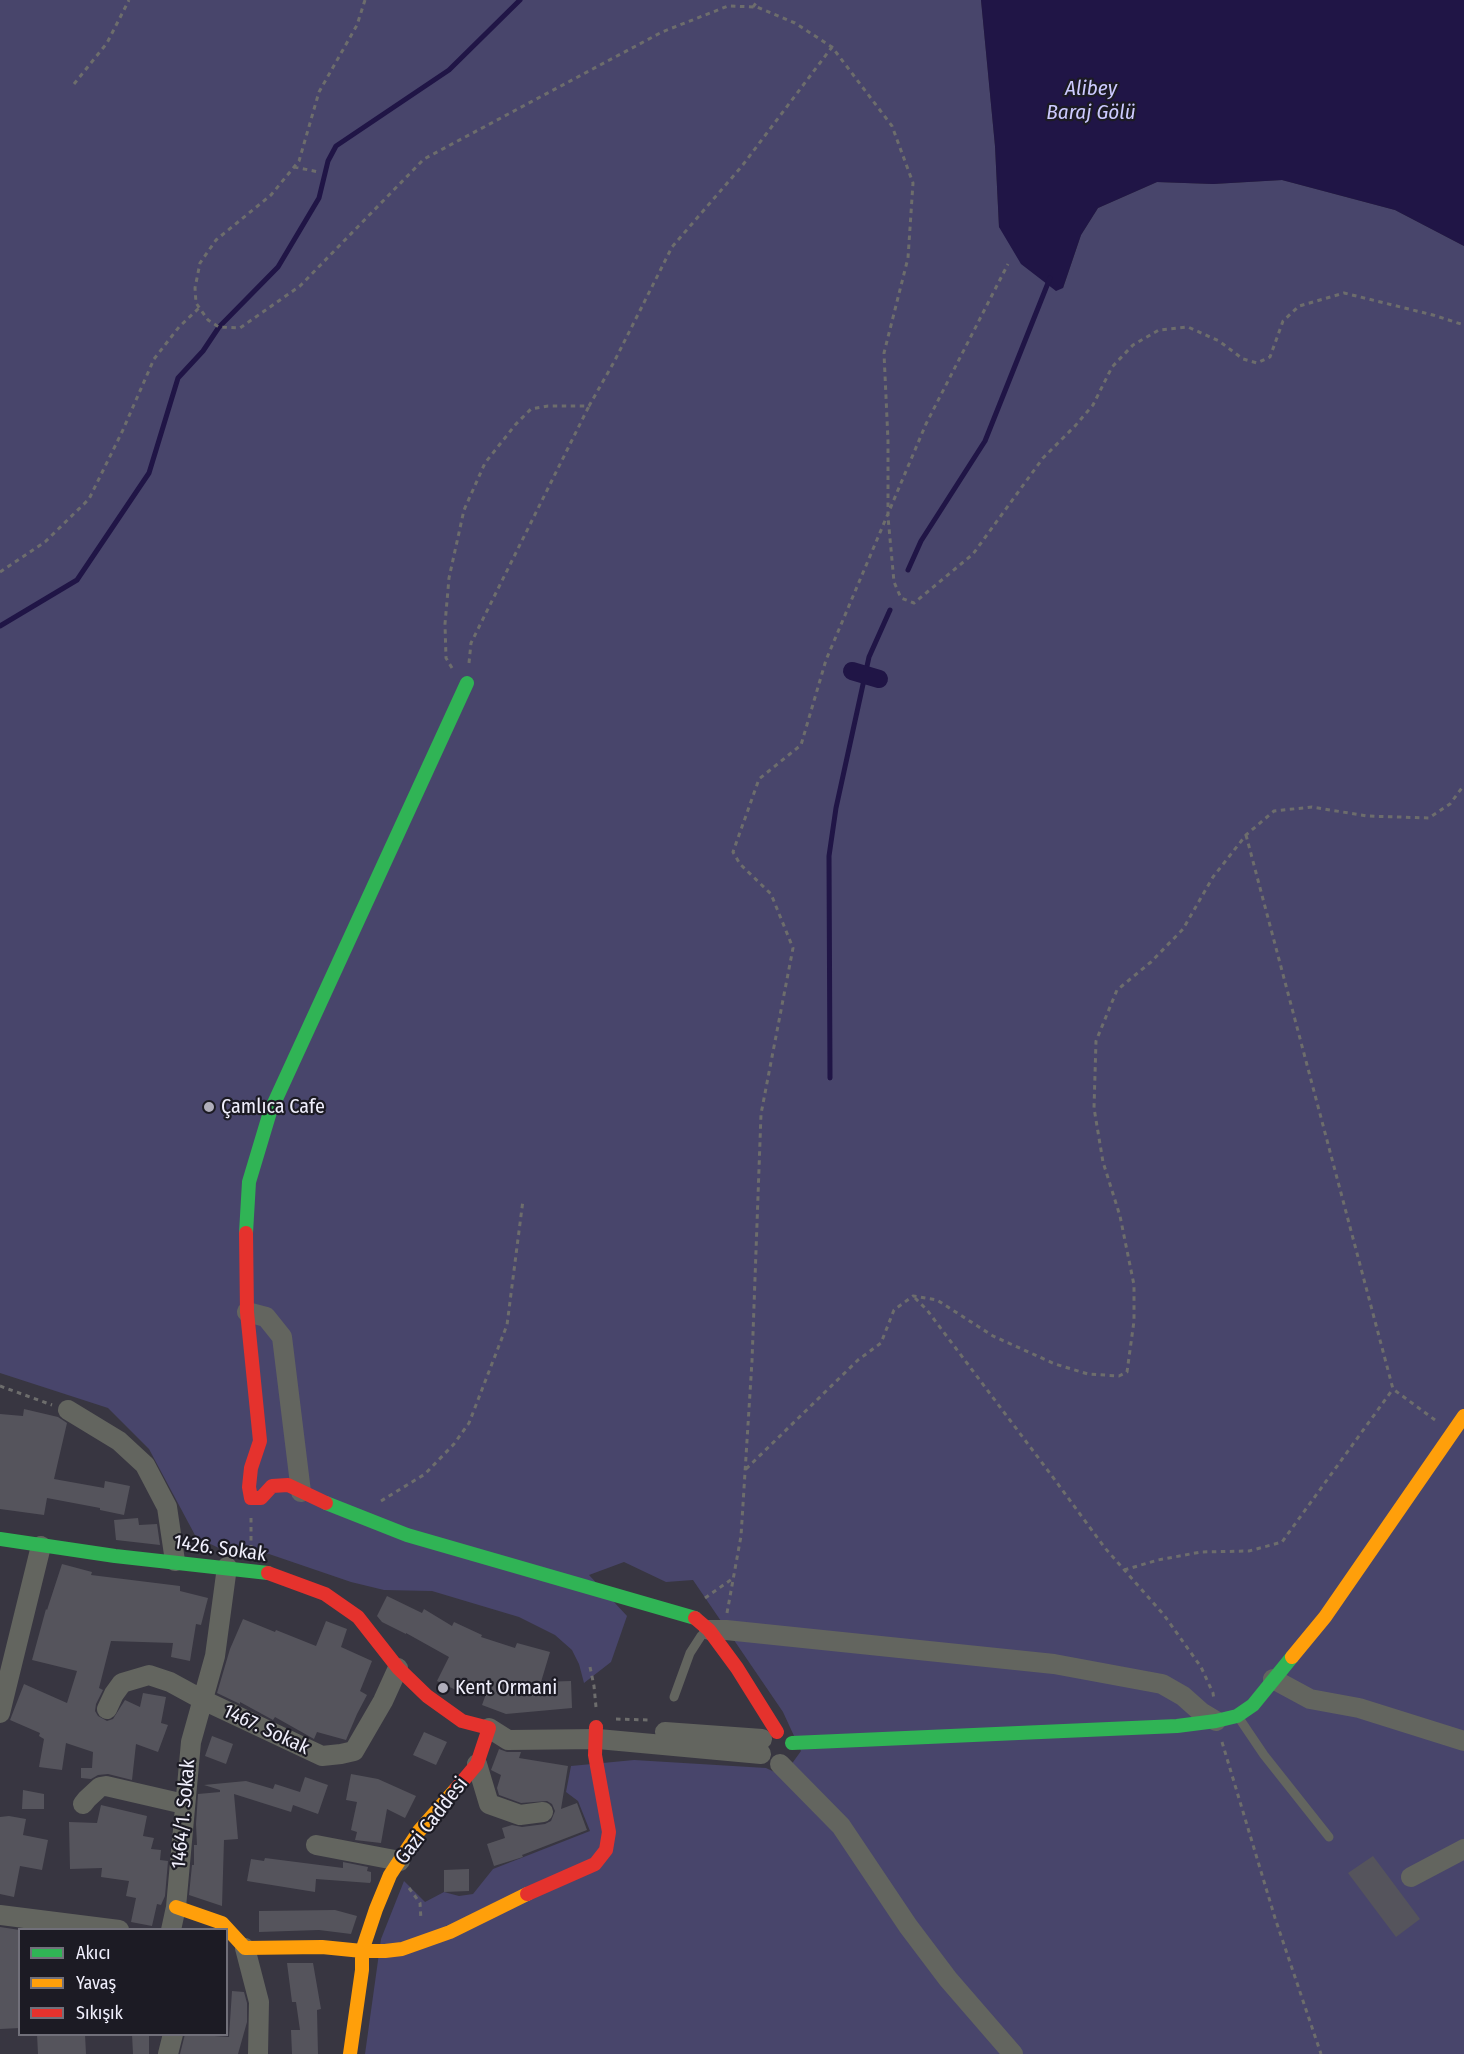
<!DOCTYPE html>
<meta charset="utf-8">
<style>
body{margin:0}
#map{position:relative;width:1464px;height:2054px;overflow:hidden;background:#383641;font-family:"Fira Sans Condensed",sans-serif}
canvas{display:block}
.legend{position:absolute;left:18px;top:1928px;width:210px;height:108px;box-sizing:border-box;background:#1c1b24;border:2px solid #71707a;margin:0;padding:8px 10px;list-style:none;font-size:18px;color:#f0effc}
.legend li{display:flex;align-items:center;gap:12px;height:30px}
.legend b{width:30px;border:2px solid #71707a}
</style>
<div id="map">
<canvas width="1464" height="2054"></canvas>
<ul class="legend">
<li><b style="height:8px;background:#30b455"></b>Akıcı</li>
<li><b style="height:8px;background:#ff9f0a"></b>Yavaş</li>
<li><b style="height:8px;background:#e5322d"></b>Sıkışık</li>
</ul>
</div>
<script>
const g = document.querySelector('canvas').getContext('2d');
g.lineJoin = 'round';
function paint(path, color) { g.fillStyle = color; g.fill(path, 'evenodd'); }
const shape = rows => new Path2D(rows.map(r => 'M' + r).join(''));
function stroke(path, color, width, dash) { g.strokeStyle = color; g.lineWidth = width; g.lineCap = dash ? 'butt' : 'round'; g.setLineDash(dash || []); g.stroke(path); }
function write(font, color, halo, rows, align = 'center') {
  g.font = font + ' "Fira Sans Condensed",sans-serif'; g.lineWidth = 4.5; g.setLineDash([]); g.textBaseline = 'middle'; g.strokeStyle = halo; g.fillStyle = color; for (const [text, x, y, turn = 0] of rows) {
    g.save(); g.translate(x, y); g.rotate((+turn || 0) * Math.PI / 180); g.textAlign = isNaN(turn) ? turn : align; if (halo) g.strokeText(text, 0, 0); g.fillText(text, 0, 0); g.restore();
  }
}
const green = shape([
 [0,0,981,0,995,146,999,227,1063,288,1081,235,1098,208,1157,182,1213,184,1282,180,1395,210,1464,246,1464,2054,365,2054,381,1939,404,1881,425,1902,444,1892,459,1896,473,1894,493,1869,590,1831,578,1801,566,1792,571,1766,634,1760,766,1768,783,1776,801,1751,783,1712,693,1580,666,1582,624,1562,589,1575,627,1616,611,1662,584,1683,579,1664,572,1650,555,1635,519,1617,432,1591,384,1590,351,1582,269,1554,225,1551,196,1537,149,1449,108,1408,0,1373]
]);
const water = shape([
 [981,0,1464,0,1464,246,1395,210,1282,180,1213,184,1157,182,1098,208,1081,235,1063,288,1056,291,1021,264,999,227,995,146]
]);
const stream = shape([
 [908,570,921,541,985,441,1050,278],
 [0,626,77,580,149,473,178,378,203,351,219,327,278,267,319,198,328,161,336,146,449,70,520,0],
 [830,1078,829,856,836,808,869,657,890,610]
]);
const canal = shape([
 [852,671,879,679]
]);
const building = shape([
 [24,1409,58,1417,67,1423,54,1479,104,1488,105,1481,130,1486,124,1515,100,1510,100,1508,47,1498,44,1515,0,1509,0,1414,23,1416],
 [138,1518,139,1525,157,1524,160,1545,116,1540,114,1520],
 [62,1564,92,1572,91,1575,180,1586,180,1591,208,1598,201,1625,196,1624,190,1661,171,1657,173,1643,111,1641,99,1688,103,1690,96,1704,95,1711,98,1716,107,1721,113,1719,125,1700,140,1707,143,1693,166,1697,161,1723,168,1725,158,1752,136,1744,132,1780,108,1774,98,1775,91,1779,81,1778,81,1768,92,1768,93,1752,66,1743,62,1770,39,1767,44,1739,39,1736,40,1733,10,1720,24,1684,67,1703,77,1671,32,1660,46,1609,47,1610],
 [387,1596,422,1613,424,1609,452,1626,454,1622,482,1635,481,1637,515,1648,517,1643,550,1652,541,1682,571,1681,572,1708,506,1714,482,1705,486,1694,461,1685,458,1691,437,1681,449,1657,406,1633,406,1634,382,1622,377,1616],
 [243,1619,275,1632,276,1630,316,1646,326,1621,347,1629,341,1647,372,1661,360,1691,367,1695,357,1714,346,1740,317,1732,314,1739,275,1717,273,1720,240,1702,240,1704,217,1693,230,1649],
 [424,1732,447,1742,436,1765,413,1755],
 [212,1736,233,1744,226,1764,205,1756],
 [499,1749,507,1752,521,1752,519,1758,568,1766,561,1809,577,1803,587,1830,522,1855,523,1857,494,1866,487,1844,505,1838,502,1828,512,1825,522,1827,545,1824,551,1821,555,1811,552,1804,547,1801,521,1803,499,1795,497,1788,501,1775,491,1770],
 [351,1774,378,1779,416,1796,405,1818,387,1809,381,1843,355,1840,357,1832,351,1830,357,1802,346,1800],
 [305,1777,328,1785,318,1814,293,1805,291,1812,234,1794,238,1839,224,1840,222,1906,189,1895,192,1865,194,1865,194,1845,197,1845,196,1824,198,1794,220,1792,220,1790,204,1785,246,1781,273,1789,275,1784,300,1792],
 [23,1790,44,1794,44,1809,22,1809],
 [101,1805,147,1816,143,1836,154,1838,151,1849,161,1850,160,1860,168,1861,165,1896,161,1905,157,1904,152,1926,131,1922,136,1898,126,1896,129,1881,101,1877,102,1868,70,1869,69,1822,97,1823],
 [9,1816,26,1819,23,1835,48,1840,42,1870,20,1866,14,1897,0,1894,0,1817],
 [1373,1856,1420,1919,1396,1937,1348,1873],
 [265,1858,343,1868,343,1862,368,1867,367,1871,371,1872,371,1881,370,1883,316,1879,315,1892,247,1881,251,1859,264,1861],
 [469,1869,469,1891,444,1892,444,1870],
 [335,1910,357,1916,351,1934,319,1930,259,1932,259,1911],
 [0,1927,20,1930,20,2028,0,2029],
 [287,1963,313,1963,321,2009,317,2010,318,2054,292,2054,291,2030,300,2030,296,2002,292,2002],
 [232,1991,244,1992,247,2003,247,2022,238,2054,180,2054,185,2034,229,2037],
 [37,2034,85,2034,86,2054,38,2054],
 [132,2034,149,2034,149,2054,133,2054]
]);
const path = shape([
 [365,0,357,25,319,92,299,161,271,195,216,240,200,263,195,288,196,303,208,320,219,327,240,328,300,286,424,159,662,32,728,6,757,7,795,23,832,47,892,126,913,183,908,258,884,353,888,441,888,517,894,582,901,598,914,603,973,554,1043,458,1075,426,1093,405,1112,367,1133,345,1159,330,1188,327,1219,341,1243,359,1257,363,1270,357,1283,321,1299,306,1344,293,1433,315,1464,325],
 [753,7,758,0],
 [74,84,107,43,129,0],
 [294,167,319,172],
 [0,572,45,542,89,499,122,432,154,359,179,327,199,308],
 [469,663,471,643,589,406],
 [452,668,446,658,445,624,449,578,464,510,485,463,516,424,531,409,548,406,589,406,614,362,672,247,742,166,832,47],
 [1246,835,1393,1389,1435,1420],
 [915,1298,927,1310,1052,1476,1105,1548,1164,1615,1201,1667,1213,1693,1214,1700],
 [0,1386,52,1405],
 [746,1469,858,1360,881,1343,894,1310,913,1296,937,1300,993,1336,1055,1364,1088,1374,1119,1376,1127,1372,1134,1321,1134,1285,1120,1216,1103,1162,1094,1108,1096,1041,1117,990,1151,962,1183,929,1213,877,1246,835,1274,811,1312,807,1367,816,1429,818,1450,804,1464,785],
 [381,1501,425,1474,454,1444,469,1423,507,1325,523,1200],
 [251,1518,251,1547],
 [1124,1570,1158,1560,1201,1552,1249,1551,1282,1542,1393,1389],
 [705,1598,732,1579],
 [727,1613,741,1536,752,1361,761,1114,793,948,771,894,740,864,733,852,759,779,801,745,826,660,926,424,1008,264],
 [590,1667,594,1686,596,1707],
 [616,1719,651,1720],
 [1222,1742,1275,1918,1321,2054],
 [409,1888,420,1903,421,1920]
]);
const lane = shape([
 [674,1697,690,1653,701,1636,707,1631],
 [1239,1718,1264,1755,1329,1837]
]);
const street = shape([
 [247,1312,266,1317,282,1337,301,1492],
 [68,1410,119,1441,145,1465,167,1507,175,1561],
 [709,1630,726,1630,1054,1664,1162,1684,1183,1696,1201,1712,1216,1721],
 [1273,1679,1310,1699,1359,1708,1464,1741],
 [107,1709,114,1694,122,1683,149,1675,170,1682,203,1700,322,1756,341,1754,354,1751,383,1701,398,1668],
 [0,1713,41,1546],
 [489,1728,508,1740,598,1739,761,1754],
 [665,1732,762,1739],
 [477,1764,489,1804,520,1815,543,1812],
 [780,1764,841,1826,908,1926,948,1979,1013,2054],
 [83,1804,87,1799,100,1787,106,1786,184,1804],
 [316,1845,400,1861],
 [1411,1877,1464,1849],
 [0,1915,119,1930],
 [171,1930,176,1907,191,1742,215,1656,227,1567],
 [245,1948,259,2002,258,2054],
 [168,2054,173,2034]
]);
const fast = shape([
 [246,1233,249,1182,270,1112,467,683],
 [326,1503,407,1535,695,1618],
 [0,1539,115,1556,268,1573],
 [792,1743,1177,1726,1216,1721,1237,1716,1253,1705,1292,1657]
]);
const slow = shape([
 [1292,1657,1325,1617,1464,1416],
 [176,1907,222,1923,245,1948,322,1947,362,1951,385,1951,402,1949,450,1932,527,1894],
 [350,2054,362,1970,362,1951,376,1909,390,1875,419,1831,456,1789]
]);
const jam = shape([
 [246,1233,247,1312,260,1441,251,1468,249,1487,251,1498,261,1498,272,1486,288,1485,326,1503],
 [268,1573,325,1594,358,1617,398,1668,427,1696,462,1721,489,1728,477,1764,456,1789],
 [695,1618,709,1630,737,1668,777,1732],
 [527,1894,595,1864,606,1850,609,1832,595,1755,596,1727]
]);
const markers = [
 [209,1107,6,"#b0aebb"],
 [443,1688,6,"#b0aebb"]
];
const poiNames = [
 ["Çamlıca Cafe",221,1107],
 ["Kent Ormani",455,1688]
];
const streetNames = [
 ["1426. Sokak",220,1549,8],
 ["1467. Sokak",266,1730,25],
 ["1464/1. Sokak",184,1814,-85],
 ["Gazi Caddesi",432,1821,-52]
];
const waterNames = [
 ["Alibey",1091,89],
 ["Baraj Gölü",1091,113]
];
paint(green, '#48456b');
paint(water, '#201546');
stroke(stream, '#201546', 5);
stroke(canal, '#201546', 18);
paint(building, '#55545c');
stroke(path, '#6d6d6c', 3, [4.5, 4.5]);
stroke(lane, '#63655f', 9);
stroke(street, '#63655f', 20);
stroke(fast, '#30b455', 14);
stroke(slow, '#ff9f0a', 14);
stroke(jam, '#e5322d', 14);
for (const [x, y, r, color] of markers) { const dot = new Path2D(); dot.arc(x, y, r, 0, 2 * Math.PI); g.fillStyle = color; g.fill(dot); stroke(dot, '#1c1b24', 2); }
write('20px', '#f0effc', '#1c1b24', poiNames, 'left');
write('20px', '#f0effc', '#1c1b24', streetNames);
write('italic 21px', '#cccafe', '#1c1b24', waterNames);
</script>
